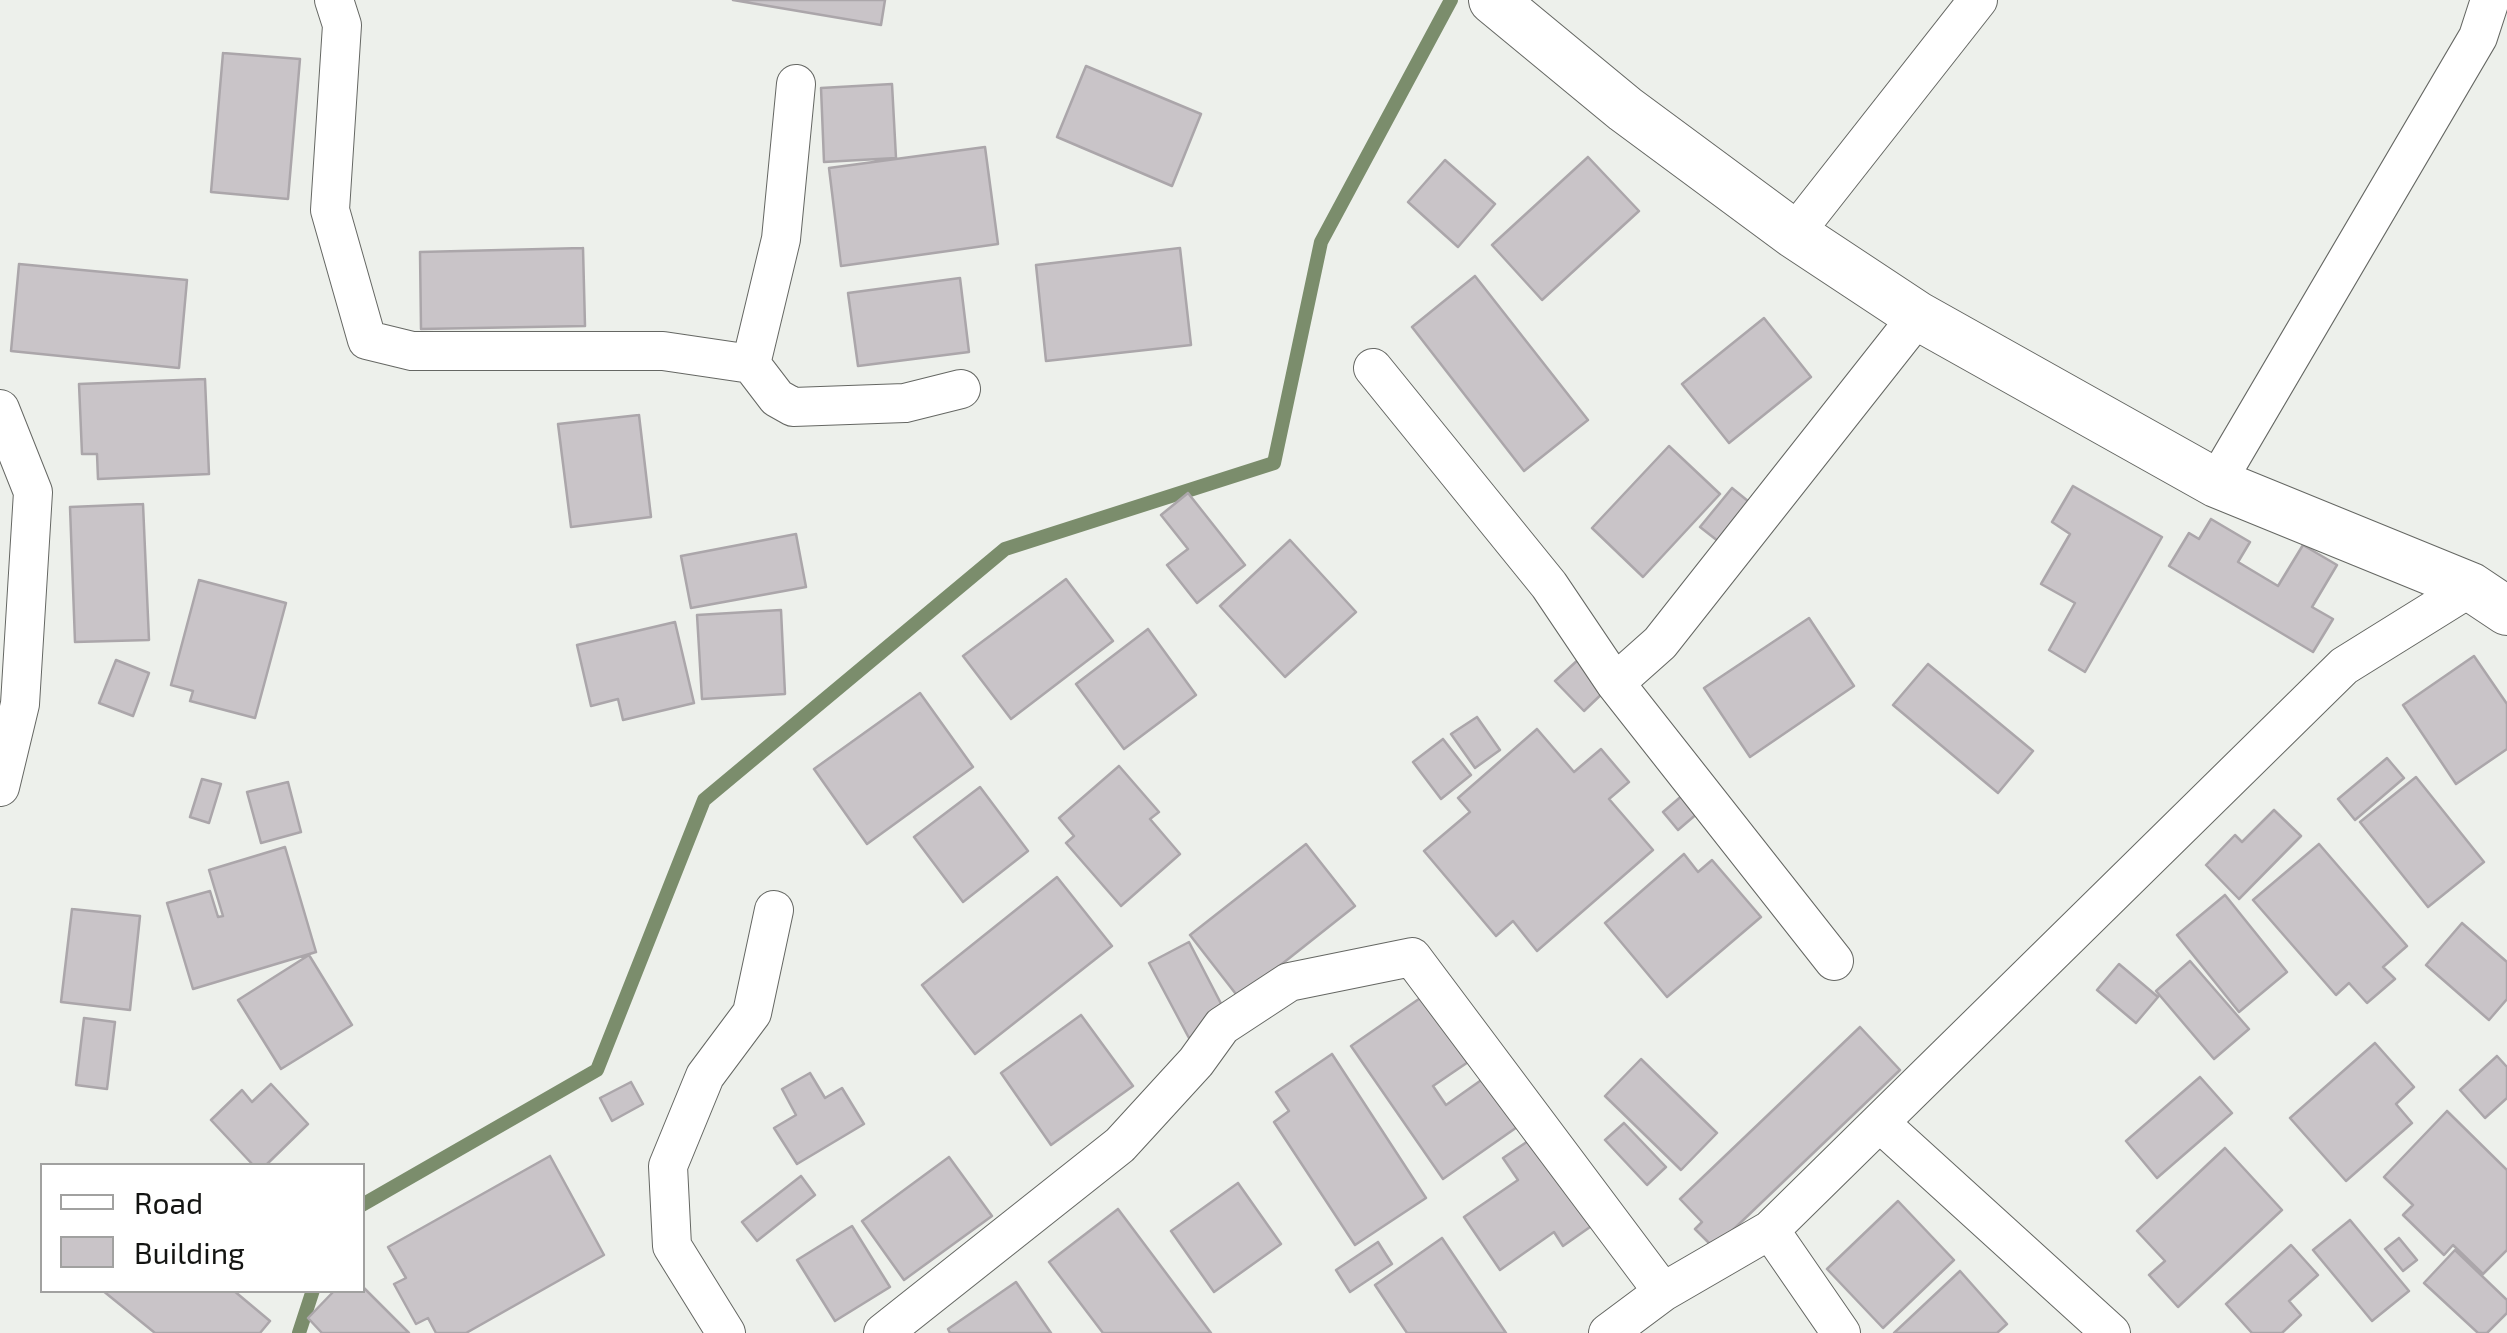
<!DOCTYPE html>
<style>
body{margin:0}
#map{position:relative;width:2507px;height:1333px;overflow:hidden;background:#edf0eb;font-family:"Exo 2",sans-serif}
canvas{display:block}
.legend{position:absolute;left:40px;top:1163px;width:325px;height:130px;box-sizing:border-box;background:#fff;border:2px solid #a1a1a0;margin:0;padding:12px 18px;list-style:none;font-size:30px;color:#131412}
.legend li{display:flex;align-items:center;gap:20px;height:50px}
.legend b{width:50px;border:2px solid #a1a1a0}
</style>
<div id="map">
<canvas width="2507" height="1333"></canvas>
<ul class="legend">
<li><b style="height:12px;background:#fff"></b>Road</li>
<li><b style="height:28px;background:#c9c4c8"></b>Building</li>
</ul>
</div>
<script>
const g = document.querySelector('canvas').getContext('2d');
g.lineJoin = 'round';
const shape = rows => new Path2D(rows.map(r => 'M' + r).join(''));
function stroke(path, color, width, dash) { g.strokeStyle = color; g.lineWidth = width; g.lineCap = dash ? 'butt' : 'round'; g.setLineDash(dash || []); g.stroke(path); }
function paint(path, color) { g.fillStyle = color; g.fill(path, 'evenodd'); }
const stream = shape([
 [362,1205,597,1070,704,800,1005,549,1274,463,1321,242,1451,0],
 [299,1333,313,1290]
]);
const building = shape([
 [733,0,885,0,881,25,733,0],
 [223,53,300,59,288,199,211,192,223,53],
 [1086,66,1201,114,1172,186,1057,137,1086,66],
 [892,84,896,158,824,162,821,88,892,84],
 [985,147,998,244,841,266,829,168,985,147],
 [1588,157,1639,211,1542,300,1492,245,1588,157],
 [1445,160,1495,204,1458,247,1408,202,1445,160],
 [583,248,585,326,421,329,420,252,583,248],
 [1180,248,1191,345,1046,361,1036,265,1180,248],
 [19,264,187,280,179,368,11,351,19,264],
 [1475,276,1588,420,1524,471,1412,327,1475,276],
 [960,278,969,352,858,366,848,293,960,278],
 [1764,318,1811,377,1729,443,1682,384,1764,318],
 [205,379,209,474,98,479,97,454,82,454,79,384,205,379],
 [639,415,651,517,571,527,558,424,639,415],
 [1669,446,1720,494,1643,577,1592,528,1669,446],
 [2073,486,2162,537,2085,672,2049,650,2075,603,2041,584,2070,534,2052,522,2073,486],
 [1732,488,1754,506,1723,545,1700,527,1732,488],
 [1188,493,1245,565,1197,603,1167,565,1188,549,1161,515,1188,493],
 [143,504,149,640,75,642,70,507,143,504],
 [2211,519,2250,542,2238,562,2278,586,2303,545,2337,565,2312,607,2333,619,2313,652,2169,566,2189,533,2199,539,2211,519],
 [796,534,806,587,691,608,681,556,796,534],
 [1290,540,1356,612,1285,677,1220,606,1290,540],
 [1066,579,1113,641,1011,719,963,656,1066,579],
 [199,580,286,603,255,718,190,701,193,691,171,685,199,580],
 [781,610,785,694,702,699,697,615,781,610],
 [1809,618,1854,686,1750,757,1704,688,1809,618],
 [675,622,694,703,623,720,618,699,591,706,577,645,675,622],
 [1148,629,1196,695,1124,749,1076,684,1148,629],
 [2474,656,2507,704,2507,749,2456,784,2403,705,2474,656],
 [1580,658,1608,688,1584,711,1555,681,1580,658],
 [116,660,149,673,133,716,99,703,116,660],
 [1928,664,2033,751,1998,793,1893,705,1928,664],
 [920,693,973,767,867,844,814,769,920,693],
 [1477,717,1500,750,1475,768,1451,734,1477,717],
 [1537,729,1574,772,1601,749,1629,782,1609,799,1653,850,1537,951,1513,921,1496,936,1424,851,1470,812,1458,798,1537,729],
 [1443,739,1471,775,1441,799,1413,762,1443,739],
 [2387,758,2404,778,2355,820,2338,799,2387,758],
 [1119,766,1159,812,1150,819,1180,854,1121,906,1066,843,1074,836,1059,818,1119,766],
 [2416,777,2484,862,2428,907,2360,822,2416,777],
 [202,779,221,784,209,823,190,817,202,779],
 [288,782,301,832,261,843,247,792,288,782],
 [980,787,1028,851,963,902,914,837,980,787],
 [1684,794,1699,812,1678,830,1663,812,1684,794],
 [2274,810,2301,836,2239,899,2206,865,2235,835,2242,842,2274,810],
 [1306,844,1355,906,1239,998,1190,935,1306,844],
 [2319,844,2407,946,2383,967,2395,979,2367,1003,2349,983,2336,995,2253,900,2319,844],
 [285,847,316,952,193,989,167,903,210,891,218,917,223,916,209,870,285,847],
 [1684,854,1698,872,1712,860,1761,917,1667,997,1605,923,1684,854],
 [1057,877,1112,946,975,1054,922,985,1057,877],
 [2225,895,2287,972,2239,1012,2177,935,2225,895],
 [72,909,140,916,130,1010,61,1002,72,909],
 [2462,923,2507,962,2507,999,2489,1020,2426,965,2462,923],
 [1189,942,1228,1017,1189,1038,1149,963,1189,942],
 [309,955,352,1025,281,1069,238,1000,309,955],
 [2190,961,2249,1029,2214,1059,2156,991,2190,961],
 [2119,964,2158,997,2136,1023,2097,990,2119,964],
 [1429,992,1474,1058,1433,1086,1446,1105,1487,1076,1520,1125,1443,1179,1351,1046,1429,992],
 [1081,1015,1133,1086,1051,1145,1001,1073,1081,1015],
 [84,1018,115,1022,107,1089,76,1085,84,1018],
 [1860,1027,1900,1070,1714,1248,1695,1229,1702,1222,1680,1199,1860,1027],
 [2375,1043,2414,1087,2396,1104,2412,1123,2346,1181,2290,1118,2375,1043],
 [1332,1054,1426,1198,1355,1245,1274,1122,1289,1111,1276,1092,1332,1054],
 [2497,1056,2507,1067,2507,1098,2485,1118,2460,1090,2497,1056],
 [1641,1059,1717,1133,1681,1170,1605,1096,1641,1059],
 [810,1073,825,1098,842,1088,864,1124,797,1164,774,1128,796,1115,782,1089,810,1073],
 [2200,1077,2232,1113,2157,1178,2126,1141,2200,1077],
 [631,1082,643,1104,612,1121,600,1098,631,1082],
 [271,1084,308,1124,265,1166,254,1166,211,1120,242,1090,252,1102,271,1084],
 [2447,1111,2507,1170,2507,1250,2483,1274,2453,1245,2444,1255,2403,1215,2413,1205,2384,1177,2447,1111],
 [1624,1123,1666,1167,1647,1185,1605,1140,1624,1123],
 [1540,1133,1600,1220,1563,1246,1554,1232,1500,1270,1464,1217,1518,1180,1503,1158,1540,1133],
 [2225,1148,2282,1210,2178,1307,2149,1275,2165,1261,2137,1231,2225,1148],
 [550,1156,604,1255,466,1333,436,1333,428,1318,416,1324,394,1284,406,1278,388,1247,550,1156],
 [949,1157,992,1216,904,1280,862,1221,949,1157],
 [801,1176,815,1195,757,1241,742,1222,801,1176],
 [1238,1183,1281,1244,1214,1292,1171,1231,1238,1183],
 [1898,1201,1954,1260,1883,1328,1827,1269,1898,1201],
 [1118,1209,1211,1333,1103,1333,1049,1262,1118,1209],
 [2350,1220,2409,1291,2372,1321,2313,1250,2350,1220],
 [852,1226,890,1287,835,1321,797,1260,852,1226],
 [1442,1238,1506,1333,1407,1333,1375,1285,1442,1238],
 [2399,1238,2417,1260,2403,1271,2385,1249,2399,1238],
 [1378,1242,1392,1264,1350,1292,1336,1270,1378,1242],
 [2291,1245,2318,1275,2289,1301,2301,1315,2282,1333,2252,1333,2226,1304,2291,1245],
 [2455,1250,2507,1300,2507,1313,2487,1333,2478,1333,2424,1283,2455,1250],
 [1960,1271,2007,1324,1997,1333,1894,1333,1960,1271],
 [1016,1282,1051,1333,950,1333,948,1329,1016,1282],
 [362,1286,409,1333,322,1333,308,1318,335,1290,362,1290,362,1286],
 [102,1290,233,1290,270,1321,260,1333,155,1333,102,1290]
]);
const minor = shape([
 [334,0,342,25,330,210,367,340,412,351,663,351,751,364,777,398,793,407,905,403,961,389],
 [1794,234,1978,0],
 [751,364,781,239,796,84],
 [1373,368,1549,585,1615,683,1834,961],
 [0,409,33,492,20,704,0,787],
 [2216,483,2478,37,2490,0],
 [1615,683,1660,643,1918,316],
 [1881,1124,2111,1333],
 [1770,1230,1841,1333],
 [726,1333,672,1246,668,1166,705,1076,752,1013,774,910],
 [883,1333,1120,1145,1196,1062,1222,1026,1289,982,1412,957,1663,1292],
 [1608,1333,1663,1292,1770,1230,2344,666,2471,587]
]);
const tertiary = shape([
 [1493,0,1625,109,1794,234,1918,316,2216,483,2471,587,2507,611]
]);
stroke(stream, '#7b8d6c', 14);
paint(building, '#c9c4c8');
stroke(building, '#aba6aa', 2.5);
stroke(minor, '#656763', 40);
stroke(tertiary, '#656763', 50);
stroke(minor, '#fff', 38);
stroke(tertiary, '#fff', 48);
</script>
